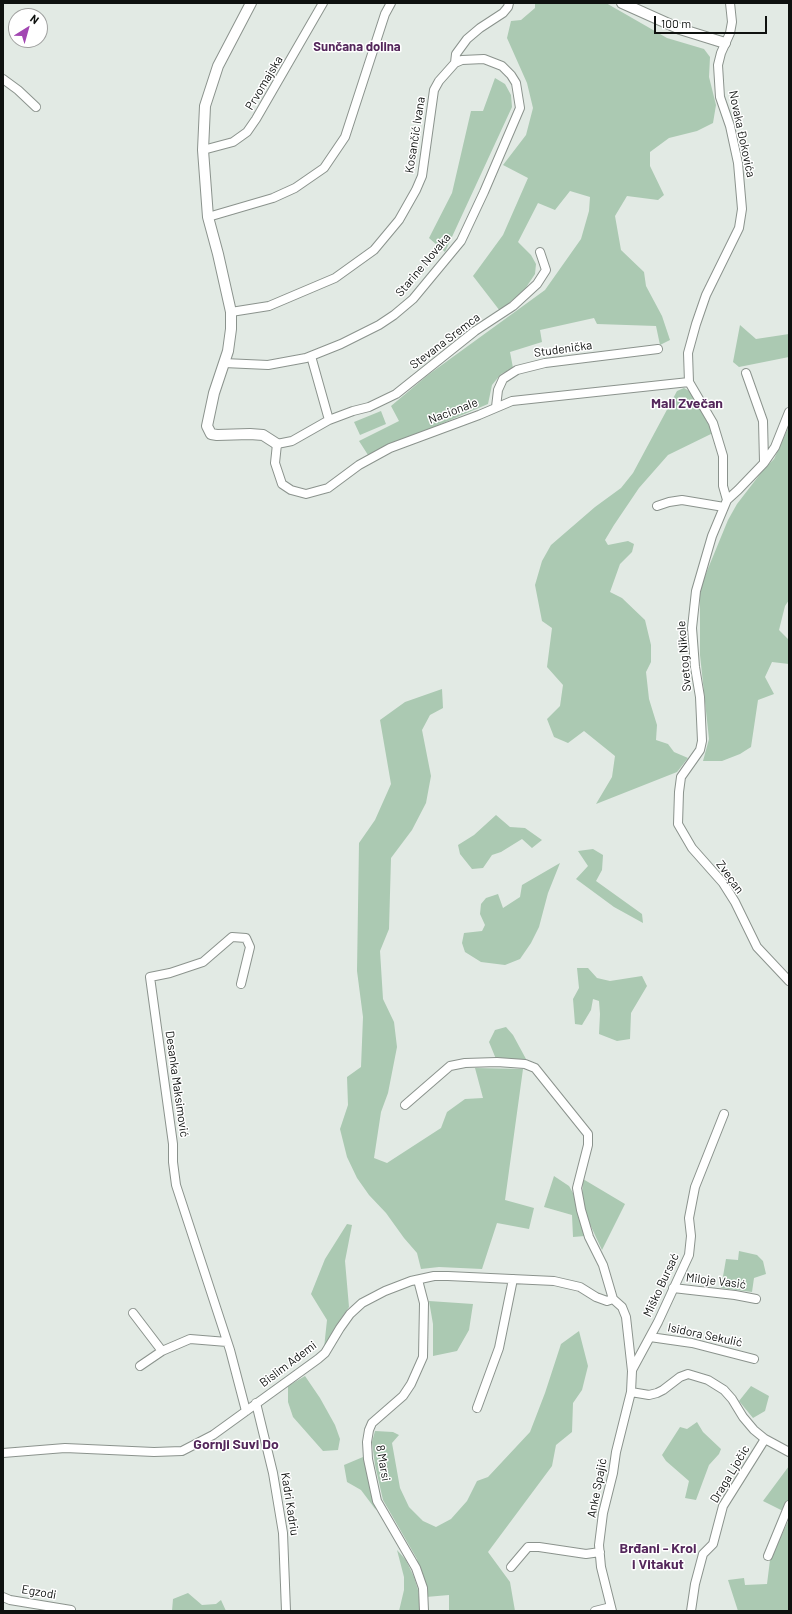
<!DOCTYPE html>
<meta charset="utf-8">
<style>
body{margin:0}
#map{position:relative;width:792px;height:1614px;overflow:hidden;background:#e2eae4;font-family:Barlow,sans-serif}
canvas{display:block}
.frame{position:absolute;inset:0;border:4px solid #0e110f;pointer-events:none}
.north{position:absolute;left:8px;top:8px;width:40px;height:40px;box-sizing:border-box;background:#fff;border:1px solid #9fa09f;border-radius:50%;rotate:37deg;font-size:11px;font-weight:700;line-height:16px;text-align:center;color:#0e110f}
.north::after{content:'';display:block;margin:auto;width:14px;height:18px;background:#a247b2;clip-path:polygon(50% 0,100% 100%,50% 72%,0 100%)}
.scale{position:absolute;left:654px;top:16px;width:113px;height:18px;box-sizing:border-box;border:2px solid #0e110f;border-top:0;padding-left:5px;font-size:12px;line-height:14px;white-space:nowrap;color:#0e110f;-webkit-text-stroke:3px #fff;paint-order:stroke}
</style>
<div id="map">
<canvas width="792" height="1614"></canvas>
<div class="frame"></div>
<div class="north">N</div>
<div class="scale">100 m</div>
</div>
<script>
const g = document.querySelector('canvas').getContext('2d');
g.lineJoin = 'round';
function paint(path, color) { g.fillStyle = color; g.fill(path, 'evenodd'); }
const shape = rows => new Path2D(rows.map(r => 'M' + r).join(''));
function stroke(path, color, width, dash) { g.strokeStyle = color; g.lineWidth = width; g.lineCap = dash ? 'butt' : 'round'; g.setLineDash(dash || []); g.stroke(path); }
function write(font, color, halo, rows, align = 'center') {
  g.font = font + ' Barlow,sans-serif'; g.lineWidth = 3; g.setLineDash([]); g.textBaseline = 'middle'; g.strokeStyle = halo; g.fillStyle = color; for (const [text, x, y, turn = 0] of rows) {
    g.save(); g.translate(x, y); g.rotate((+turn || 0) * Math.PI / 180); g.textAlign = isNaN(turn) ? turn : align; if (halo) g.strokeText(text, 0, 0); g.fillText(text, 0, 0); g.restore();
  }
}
const green = shape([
 [535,3,606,3,667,38,704,49,710,57,709,77,716,105,713,123,697,131,669,138,650,152,650,166,664,195,658,200,627,196,615,216,621,250,644,272,646,286,662,316,670,340,660,345,656,326,597,324,594,318,540,330,542,342,510,352,513,368,501,374,492,385,488,404,368,455,359,441,399,421,391,406,428,375,545,290,581,239,589,211,590,197,570,191,555,210,538,203,518,242,531,255,536,264,535,274,525,289,500,311,473,276,503,235,528,178,503,165,526,135,533,108,527,83,507,38,511,21,521,20,535,8],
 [495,78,505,84,511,95,512,107,445,252,429,238,452,193,471,111,483,111],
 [740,325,756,339,789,334,789,357,739,367,733,362],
 [684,388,691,392,713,433,668,455,639,488,614,525,605,540,608,545,628,541,634,544,632,552,620,564,610,592,622,598,645,620,651,645,651,662,646,672,649,699,657,725,656,740,668,744,674,752,688,758,677,772,596,804,612,777,615,756,584,731,568,743,554,737,547,719,560,706,563,685,547,667,552,628,542,621,535,585,542,561,551,545,595,507,621,488,633,473,677,391],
 [381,411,386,424,360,435,354,422],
 [789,426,789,600,785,606,779,630,789,640,789,664,772,662,765,677,774,694,758,700,751,747,740,754,722,761,703,761,709,739,700,655,700,588,728,520,737,504,764,469,774,459],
 [442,689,443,708,430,715,422,730,431,776,426,803,412,830,391,858,389,929,380,951,383,999,394,1022,397,1047,388,1093,381,1112,374,1158,387,1163,441,1128,447,1112,465,1099,483,1098,475,1068,523,1069,505,1200,534,1208,529,1229,497,1223,482,1269,439,1267,421,1269,417,1253,404,1238,386,1213,369,1195,357,1178,347,1157,340,1129,348,1105,347,1077,361,1067,363,1017,357,971,359,843,375,820,391,784,380,720,405,702],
 [496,815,510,827,525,828,542,840,532,848,522,839,501,852,492,855,483,868,472,869,460,854,458,845,474,835],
 [593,849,603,855,602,870,596,881,642,914,643,923,614,907,576,879,588,866,578,851],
 [560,863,548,893,539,927,531,943,520,959,505,965,481,962,465,952,462,943,464,933,482,931,485,925,480,914,481,904,486,898,498,894,503,908,520,897,522,885],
 [577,968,588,968,597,978,610,981,642,976,647,986,631,1013,630,1039,617,1041,599,1034,600,1014,599,1001,593,999,591,1010,582,1025,575,1024,573,999,579,988],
 [506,1027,513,1035,526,1059,496,1059,489,1042,495,1030],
 [554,1176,569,1186,573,1193,585,1236,573,1237,572,1215,544,1207],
 [583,1179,625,1204,602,1250,588,1220,582,1198],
 [347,1224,352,1225,345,1261,349,1307,337,1324,324,1348,327,1320,311,1294,325,1259],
 [739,1251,757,1255,763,1261,766,1274,754,1278,752,1292,721,1288,726,1259,738,1260],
 [429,1301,473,1304,469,1330,457,1351,433,1356,433,1324],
 [579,1331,588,1366,582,1390,573,1403,572,1432,556,1445,552,1466,488,1552,510,1582,515,1611,449,1611,449,1595,426,1597,417,1559,383,1500,375,1465,372,1442,375,1431,393,1432,399,1435,392,1443,400,1488,409,1507,423,1521,436,1527,451,1519,467,1501,477,1481,488,1477,530,1432,545,1393,561,1344],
 [305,1376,320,1398,335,1425,340,1439,338,1450,323,1451,293,1417,288,1402,288,1386],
 [751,1386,769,1396,765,1411,753,1418,739,1401],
 [697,1422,703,1432,721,1449,719,1454,709,1465,696,1500,685,1498,689,1481,666,1461,662,1455,680,1427,687,1429],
 [363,1457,376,1510,361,1490,347,1482,344,1465],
 [789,1466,789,1501,783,1511,763,1501],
 [789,1519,789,1611,738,1611,728,1580,744,1578,745,1585,767,1584,770,1560],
 [397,1550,406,1560,414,1577,418,1590,421,1611,399,1611,404,1590,404,1577],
 [188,1593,202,1605,216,1604,221,1600,226,1611,172,1611,173,1599]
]);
const minor = shape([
 [3,79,18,90,36,107],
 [203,150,233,142,247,132,256,119,323,3],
 [208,217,273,198,295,188,324,168,345,137,385,14,391,3],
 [540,252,546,270,537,284,513,306,475,331,396,394,369,407,353,411,329,420,292,441,277,444,275,463,282,484,291,490,306,494,328,488,359,465,390,448,479,415,512,401,689,382],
 [231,312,269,306,335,278,374,250,399,220,416,190,422,176,434,90,439,81,455,63,456,54,467,39,480,28,503,13,508,7,509,3],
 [311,356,329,420],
 [224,363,268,365,306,358,341,344,379,325,394,315,413,299,461,241,484,192,520,108,516,83,511,75,502,66,484,59,462,60,455,63],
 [746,373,763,421,764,462],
 [689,382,713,423,723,456,723,486,727,500,712,536,696,591,692,628,695,667,700,697,702,741,700,750,681,777,679,792,678,824,692,848,723,883,735,902,757,947,789,981],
 [689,382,688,353,696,324,706,295,739,228,742,209,738,163,730,126,720,97,718,65,721,53,730,33,732,22,730,3],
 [496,407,498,390,503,379,517,370,545,363,658,349],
 [727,500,738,490,764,463,775,447,789,412],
 [657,506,669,502,682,500,724,507],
 [241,984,250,947,246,938,232,937,203,962,170,973,150,977,173,1144,173,1162,176,1185,230,1350,246,1411],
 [405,1105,450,1066,465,1063,497,1062,525,1064,535,1068,588,1134,588,1145,577,1188,581,1210,589,1237,603,1265,613,1299],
 [418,1280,424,1303,423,1357,411,1384,403,1396,372,1423,369,1430,367,1442,368,1459,377,1501,416,1568,423,1588,424,1611],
 [673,1288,735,1295,756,1299],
 [133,1313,162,1351],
 [650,1337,692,1343,754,1359],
 [140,1366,162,1351,190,1339,227,1342],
 [632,1370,658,1322,689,1255,691,1236,689,1218,695,1187,724,1114],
 [631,1392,649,1395,657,1393,663,1390,680,1377,688,1374,708,1380,724,1390,732,1399,743,1417,754,1430,765,1439,789,1452],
 [256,1403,273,1473,283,1533,286,1611],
 [477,1408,499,1348,513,1279],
 [3,1453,65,1448,154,1452,182,1451,213,1435,318,1359,325,1353,340,1328,350,1314,362,1303,385,1291,411,1281,434,1276,448,1276,554,1281,580,1287,596,1297,607,1301,613,1299],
 [768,1556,789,1505],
 [511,1567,528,1547,539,1547,586,1554,600,1552],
 [3,1597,10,1600,71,1610],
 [595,1611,611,1607],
 [612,1611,601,1567,599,1545,603,1513,613,1473,616,1452,631,1392,632,1371,626,1317,622,1307,613,1299],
 [691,1611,695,1584,703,1554,713,1544,723,1506,765,1439]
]);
const tertiary = shape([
 [251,3,218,66,205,106,203,150,208,217,218,254,231,312,231,329,228,351,214,393,207,426,211,434,217,435,250,434,263,435,277,444],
 [622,3,680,29,725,43]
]);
const streetNames = [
 ["Prvomajska",264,83,-59],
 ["Novaka Ðokovića",742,134,78],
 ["Kosančić Ivana",415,135,-81],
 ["Starine Novaka",423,265,-50],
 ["Stevana Sremca",445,341,-37],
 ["Studenička",563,349,-8],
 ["Nacionale",453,411,-21],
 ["Svetog Nikole",684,656,-95],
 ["Zveçan",730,877,54],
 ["Desanka Maksimović",177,1084,82],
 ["Miloje Vasić",716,1281,7],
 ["Miško Bursać",661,1285,-65],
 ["Isidora Sekulić",705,1335,12],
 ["Bislim Ademi",288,1364,-37],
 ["8 Marsi",383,1463,80],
 ["Draga Ljočic",730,1474,-59],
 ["Anke Spajić",597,1488,-79],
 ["Kadri Kadriu",290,1504,81],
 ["Egzodi",39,1592,10]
];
const neighbourhoodNames = [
 ["Sunčana dolina",357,47]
];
const quarterNames = [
 ["Mali Zvečan",687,403],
 ["Gornji Suvi Do",236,1444],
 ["Brđani - Kroi",658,1548],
 ["i Vitakut",658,1564]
];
paint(green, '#abc9b2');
stroke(minor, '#8b938d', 10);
stroke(tertiary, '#8b938d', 12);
stroke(minor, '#fff', 8);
stroke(tertiary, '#fff', 10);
write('12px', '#0e110f', '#fff', streetNames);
write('bold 13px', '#54275b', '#fff', neighbourhoodNames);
write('bold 14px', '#54275b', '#fff', quarterNames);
</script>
